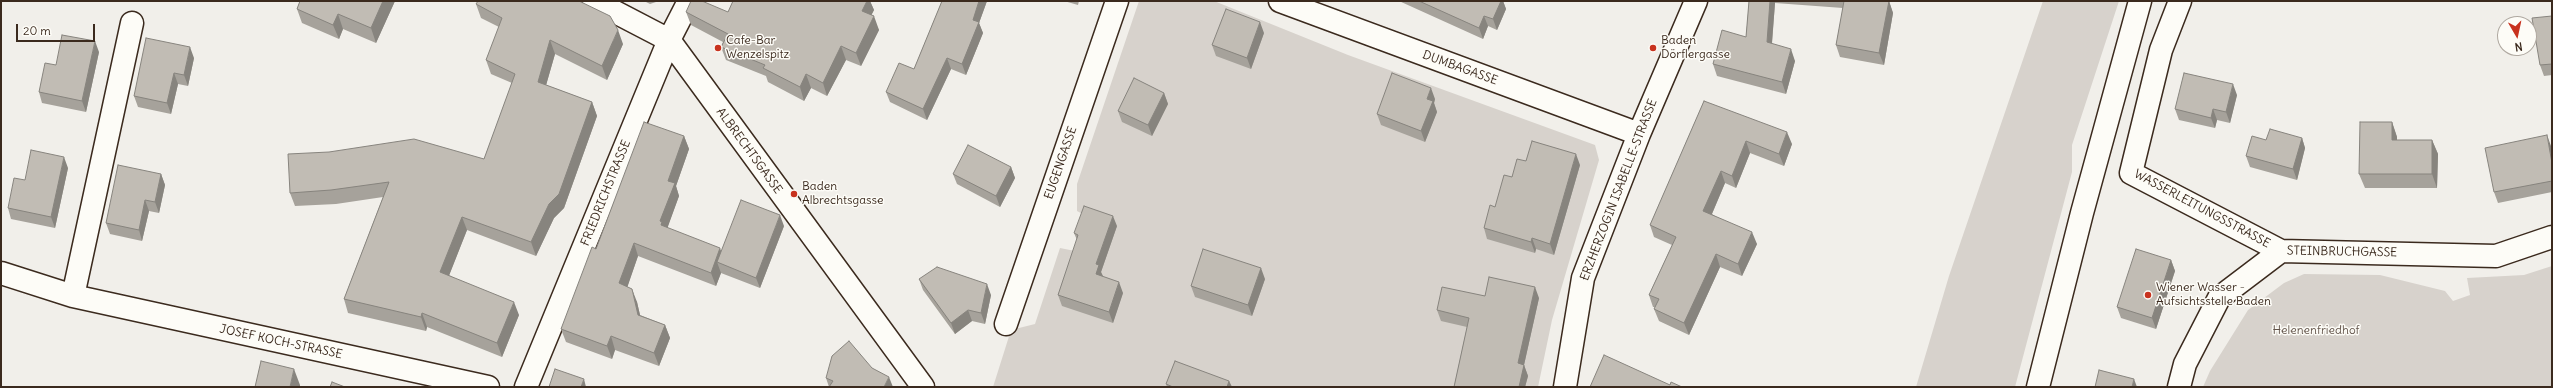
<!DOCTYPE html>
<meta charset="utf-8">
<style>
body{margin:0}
#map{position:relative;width:2553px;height:388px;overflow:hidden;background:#f1efea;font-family:Delius,sans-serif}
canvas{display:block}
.frame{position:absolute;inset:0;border:2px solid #3b2a1e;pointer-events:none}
.north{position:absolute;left:2497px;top:16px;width:40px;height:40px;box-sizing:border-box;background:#fdfcf7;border:1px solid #afa8a0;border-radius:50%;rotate:171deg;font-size:11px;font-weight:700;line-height:16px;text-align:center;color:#3b2a1e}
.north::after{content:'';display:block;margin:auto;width:14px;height:18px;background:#c8321e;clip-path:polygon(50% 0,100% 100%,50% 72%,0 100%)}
.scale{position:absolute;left:16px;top:24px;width:79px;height:18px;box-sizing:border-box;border:2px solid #3b2a1e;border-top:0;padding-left:5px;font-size:12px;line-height:14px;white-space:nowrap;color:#3b2a1e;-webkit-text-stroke:3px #fdfcf7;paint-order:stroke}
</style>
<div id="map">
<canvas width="2553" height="388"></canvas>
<div class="frame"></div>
<div class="north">N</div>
<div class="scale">20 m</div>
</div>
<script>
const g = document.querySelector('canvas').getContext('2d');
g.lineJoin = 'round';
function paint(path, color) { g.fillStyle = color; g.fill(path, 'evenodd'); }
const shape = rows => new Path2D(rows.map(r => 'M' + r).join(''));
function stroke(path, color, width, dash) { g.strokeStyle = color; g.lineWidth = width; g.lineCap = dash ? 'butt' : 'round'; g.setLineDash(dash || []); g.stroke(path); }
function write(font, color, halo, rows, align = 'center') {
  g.font = font + ' Delius,sans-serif'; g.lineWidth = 3; g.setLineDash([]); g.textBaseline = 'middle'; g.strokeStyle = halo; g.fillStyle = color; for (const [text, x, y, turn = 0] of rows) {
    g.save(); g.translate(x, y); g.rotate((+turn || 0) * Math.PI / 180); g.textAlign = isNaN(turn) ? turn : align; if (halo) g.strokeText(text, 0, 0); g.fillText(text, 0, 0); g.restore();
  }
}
const green = shape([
 [1139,1,1214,1,1348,55,1595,145,1599,160,1552,320,1538,387,993,387,1011,330,1035,324,1060,248,1075,251,1088,217,1077,211,1077,184],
 [2043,1,2119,1,2072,145,2072,172,2015,387,1916,387,1949,276],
 [2552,266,2552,387,2203,387,2210,371,2248,310,2284,283,2304,274,2380,275,2445,291,2453,301,2470,295,2467,278,2524,275]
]);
const street = shape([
 [594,1,669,40,923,387],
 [1280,1,1639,134],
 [2180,1,2161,50,2131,173,2281,251],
 [1,273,73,296,488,387],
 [73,296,132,23],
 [1006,324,1117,1],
 [526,387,669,40,689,1],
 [1565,387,1583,278,1639,134,1696,1],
 [2179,387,2185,364,2219,298,2281,251,2496,256,2552,237]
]);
const primary = shape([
 [2038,387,2082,213,2140,1]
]);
const wall = shape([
 [300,1,395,1,376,43,343,29,339,39,302,23,297,9],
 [644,1,659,1,650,4],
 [733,1,870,1,874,10,871,15,879,30,861,66,846,60,827,96,811,88,804,101,768,82,766,76,726,60,721,47,723,42,691,25,686,12,728,12],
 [942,1,987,1,979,23,983,33,966,75,951,69,927,120,890,102,886,92,914,69],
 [1064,1,1079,1,1078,5],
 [1399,1,1503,1,1506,9,1497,30,1488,26,1483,39],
 [1749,1,1889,1,1893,13,1884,65,1840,57,1836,45,1843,8,1775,3,1772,44,1795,61,1786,94,1717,76,1713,64,1746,37],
 [476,4,623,44,607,80,555,54,546,85,592,102,597,116,564,208,554,218,536,256,467,230,449,275,519,315,502,357,427,327,426,331,348,313,344,299,383,197,336,204,295,206,290,193,484,159,512,83,491,74,486,60,499,27,481,18],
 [2552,16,2552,75,2544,76,2540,65],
 [1264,33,1251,69,1216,56,1212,45],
 [99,52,86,112,42,103,39,92,56,65],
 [194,58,188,86,178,84,171,114,138,107,134,96],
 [1164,93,1168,104,1152,136,1122,122,1118,111],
 [2237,95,2230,123,2217,120,2215,128,2179,120,2175,109],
 [1435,99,1434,103,1437,112,1425,142,1381,125,1377,114],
 [1704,101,1792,144,1784,166,1750,153,1736,188,1725,183,1712,214,1757,244,1742,276,1720,267,1689,335,1659,321,1654,309,1655,307,1653,307,1649,295,1672,245,1654,237,1650,225],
 [2392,122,2397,137,2397,140,2432,140,2438,154,2437,188,2365,188,2359,174],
 [684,136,689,149,676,186,679,196,667,228,721,251,784,226,760,288,721,273,716,286,638,256,627,287,637,302,640,315,665,325,670,338,659,366,615,350,612,359,566,342,561,329],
 [2302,138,2305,148,2297,180,2250,167,2246,156,2266,140],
 [2551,146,2552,153,2552,192,2498,203,2494,192],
 [1526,161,1580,165,1554,255,1536,249,1535,253,1487,239,1484,228,1495,207,1512,177],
 [1011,167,1015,178,1000,207,957,184,953,174],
 [68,168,55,228,11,219,8,208,25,180],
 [161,174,165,185,159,213,149,211,142,241,110,234,106,223],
 [1117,226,1101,272,1102,276,1123,293,1113,323,1062,306,1058,295,1077,240,1074,233],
 [2171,260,2175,271,2156,329,2121,318,2117,307],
 [919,279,991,295,985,324,972,321,955,334,923,290],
 [1265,279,1252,316,1195,297,1191,286],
 [1485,296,1539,298,1524,365,1528,376,1525,387,1454,387,1467,327,1441,321,1437,310],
 [872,368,829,387,826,378],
 [1229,381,1232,387,1167,387,1166,384]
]);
const shadedWall = shape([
 [383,1,395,1,376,43,371,28],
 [867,1,870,1,874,10,867,24,862,11],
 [979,1,987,1,979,23,983,33,966,75,962,64,973,20],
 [1501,1,1503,1,1506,9,1497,30,1493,19],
 [1770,1,1775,1,1775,3,1771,54,1767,42],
 [1889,1,1893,13,1884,65,1879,53],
 [338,14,343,29,339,39,333,25],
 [874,16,879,30,861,66,856,53],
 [1484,16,1488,26,1483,39,1479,28],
 [1260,22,1264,33,1251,69,1247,58],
 [618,30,623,44,607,80,602,66],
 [550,40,555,54,543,96,538,82],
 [95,41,99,52,86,112,82,101],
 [841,46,846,60,827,96,823,83],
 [190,47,194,58,188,86,184,75],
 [1791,49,1795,61,1786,94,1782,82],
 [947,58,951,69,927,120,923,109],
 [174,73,178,84,171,114,167,103],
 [806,74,811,88,804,101,800,87],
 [2233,84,2237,95,2230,123,2226,112],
 [1431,88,1435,99,1434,103,1437,112,1425,142,1421,131,1427,99],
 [1164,93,1168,104,1152,136,1148,125],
 [592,102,597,116,564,208,554,218,536,256,531,242],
 [2213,109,2217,120,2215,128,2211,118],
 [2392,122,2397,137,2397,154,2392,140],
 [1787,132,1792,144,1784,166,1779,154],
 [2547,135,2551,146,2552,153,2552,163],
 [684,136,689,149,676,186,679,196,666,232,661,225,660,221,668,181],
 [2302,138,2305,148,2297,180,2293,169],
 [2432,140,2438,154,2437,188,2432,174],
 [1746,141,1750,153,1736,188,1732,176],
 [1576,154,1580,165,1554,255,1550,244],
 [64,157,68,168,55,228,51,217],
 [1011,167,1015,178,1000,207,996,196],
 [1721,171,1725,183,1708,223,1703,211],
 [161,174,165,185,159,213,155,202],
 [145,200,149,211,142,241,139,230],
 [780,215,784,226,760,288,756,278],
 [1113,216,1117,226,1101,272,1103,276,1100,285,1096,274,1096,264],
 [462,217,467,230,445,286,440,272],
 [1752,232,1757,244,1742,276,1738,264],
 [1532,238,1536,249,1535,253,1531,242],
 [634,243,638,256,624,297,619,283],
 [720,248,725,262,717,262,721,273,716,286,711,273],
 [1716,254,1720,267,1689,335,1684,323],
 [2171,260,2175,271,2156,329,2152,318],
 [1261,268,1265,279,1252,316,1248,305],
 [1119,282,1123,293,1113,323,1109,312],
 [987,284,991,295,985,324,981,313],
 [1535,287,1539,298,1524,365,1528,376,1525,387,1519,387,1518,363],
 [632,289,637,302,643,328,638,315],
 [514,302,519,315,502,357,497,343],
 [968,310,972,321,955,334,951,323],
 [422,313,427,327,426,331,421,317],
 [665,325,670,338,659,366,654,353],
 [611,336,615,350,612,359,607,346],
 [294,369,300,385,300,387,290,387],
 [889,377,893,387,884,387],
 [584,379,586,387,581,387],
 [2134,379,2137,387,2132,387],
 [1229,381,1232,387,1227,387]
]);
const building = shape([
 [300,1,383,1,371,28,338,14,333,25,297,9,300,1],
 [478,1,579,1,610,16,618,30,602,66,550,40,538,82,592,102,559,194,549,204,531,242,462,217,440,272,514,302,497,343,422,313,421,317,344,299,389,182,331,190,290,193,288,154,329,152,414,139,484,159,515,74,486,60,502,18,476,4,478,1],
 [691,1,702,1,728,12,733,1,867,1,862,11,874,16,856,53,841,46,823,83,806,74,800,87,763,68,765,65,721,47,728,34,686,12,691,1],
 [942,1,979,1,973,20,979,22,962,64,947,58,923,109,886,92,899,63,914,69,942,1],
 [1419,1,1501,1,1493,19,1484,16,1479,28,1419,1],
 [1749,1,1770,1,1767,42,1791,49,1782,82,1713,64,1722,30,1746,37,1749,1],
 [1844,1,1889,1,1879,53,1836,45,1844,1],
 [1226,9,1260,22,1247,58,1212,45,1226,9],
 [2552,16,2552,64,2540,65,2532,18,2552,16],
 [62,35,95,41,82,101,39,92,45,63,56,65,62,35],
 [146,38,190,47,184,75,174,73,167,103,134,96,146,38],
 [1392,73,1431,88,1427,99,1433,101,1421,131,1377,114,1392,73],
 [2184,73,2233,84,2226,112,2213,109,2211,118,2175,109,2184,73],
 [1134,78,1164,93,1148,125,1118,111,1134,78],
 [1704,101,1787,132,1779,154,1746,141,1732,176,1721,171,1703,211,1752,232,1738,264,1716,254,1684,323,1654,309,1659,299,1649,295,1676,237,1650,225,1704,101],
 [644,122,684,136,668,181,675,183,660,221,662,222,661,225,720,248,711,273,634,243,619,283,632,289,638,315,665,325,654,353,611,336,607,346,561,329,592,247,596,249,644,122],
 [2360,122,2392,122,2392,140,2432,140,2432,174,2359,174,2360,122],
 [2270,129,2302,138,2293,169,2246,156,2252,136,2266,140,2270,129],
 [2547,135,2552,163,2552,181,2494,192,2485,148,2547,135],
 [1532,141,1576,154,1550,244,1532,238,1531,242,1484,228,1490,205,1495,207,1504,175,1512,177,1517,159,1526,161,1532,141],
 [968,145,1011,167,996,196,953,174,968,145],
 [31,150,64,157,51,217,8,208,14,178,25,180,31,150],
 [118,165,161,174,155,202,145,200,139,230,106,223,118,165],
 [741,200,780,215,756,278,717,262,741,200],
 [1084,206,1113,216,1096,264,1099,265,1096,274,1119,282,1109,312,1058,295,1078,235,1074,233,1084,206],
 [1203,249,1261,268,1248,305,1191,286,1203,249],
 [2136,249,2171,260,2152,318,2117,307,2136,249],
 [937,267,987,284,981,313,968,310,951,323,919,279,937,267],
 [1489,277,1535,287,1518,363,1524,365,1519,387,1454,387,1469,318,1437,310,1442,287,1485,296,1489,277],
 [849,341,872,368,889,377,884,387,829,387,833,381,826,378,832,356,849,341],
 [1604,355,1670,385,1671,382,1682,387,1590,387,1604,355],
 [261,361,294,369,290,387,255,387,261,361],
 [1175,361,1229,381,1227,387,1173,387,1166,384,1175,361],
 [555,369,584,379,581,387,549,387,555,369],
 [2099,370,2134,379,2132,387,2095,387,2099,370],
 [332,382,345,387,330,387,332,382]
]);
const markers = [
 [718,48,4,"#c8321e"],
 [1653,48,4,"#c8321e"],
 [794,194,4,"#c8321e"],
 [2148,295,4,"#c8321e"]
];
const poiNames = [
 ["Cafe-Bar",726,41],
 ["Wenzelspitz",726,55],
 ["Baden",1661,41],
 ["Dörflergasse",1661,55],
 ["Baden",802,187],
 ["Albrechtsgasse",802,201],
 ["Wiener Wasser -",2156,288],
 ["Aufsichtsstelle Baden",2156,302]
];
const streetNames = [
 ["DUMBAGASSE",1460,68,20],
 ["ALBRECHTSGASSE",749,151,54],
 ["EUGENGASSE",1061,163,-71],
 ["ERZHERZOGIN ISABELLE-STRASSE",1619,190,-69],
 ["FRIEDRICHSTRASSE",606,193,-68],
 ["WASSERLEITUNGSSTRASSE",2202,209,28],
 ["STEINBRUCHGASSE",2342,252,1],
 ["JOSEF KOCH-STRASSE",281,342,12]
];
const parkNames = [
 ["Helenenfriedhof",2316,331]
];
paint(green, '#d7d2cc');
stroke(street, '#3b2a1e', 25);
stroke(primary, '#3b2a1e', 25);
stroke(street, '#fdfcf7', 22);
stroke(primary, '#fdfcf7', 22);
paint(wall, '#a6a29b');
paint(shadedWall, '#87847e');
paint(building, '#c1bcb4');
stroke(building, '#87847e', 1);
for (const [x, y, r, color] of markers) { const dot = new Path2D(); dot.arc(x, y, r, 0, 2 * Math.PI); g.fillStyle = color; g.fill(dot); stroke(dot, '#fdfcf7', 1.5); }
write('12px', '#3b2a1e', '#fdfcf7', poiNames, 'left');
write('12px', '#3b2a1e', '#fdfcf7', streetNames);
write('12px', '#62544a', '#fdfcf7', parkNames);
</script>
